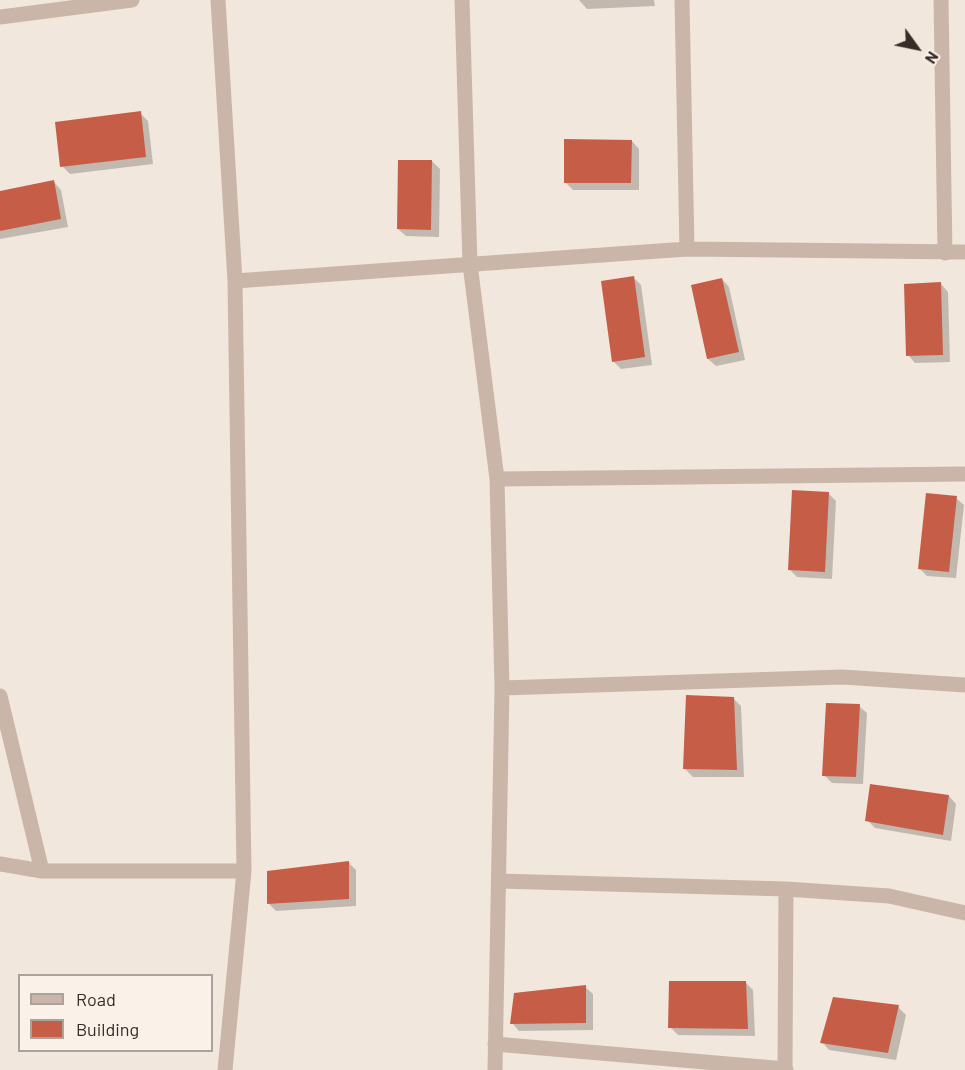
<!DOCTYPE html>
<style>
body{margin:0}
#map{position:relative;width:965px;height:1070px;overflow:hidden;background:#f2e7dc;font-family:Barlow,sans-serif}
canvas{display:block}
.legend{position:absolute;left:18px;top:974px;width:195px;height:78px;box-sizing:border-box;background:#faf1e9;border:2px solid #aca29c;margin:0;padding:8px 10px;list-style:none;font-size:18px;color:#372c28}
.legend li{display:flex;align-items:center;gap:12px;height:30px}
.legend b{width:30px;border:2px solid #aca29c}
.north{position:absolute;left:887px;top:18px;width:60px;height:60px;-webkit-text-stroke:4px #faf1e9;paint-order:stroke;rotate:123deg;font-size:16px;font-weight:700;line-height:24px;text-align:center;color:#372c28}
.north::after{content:'';display:block;margin:auto;width:21px;height:27px;background:#372c28;clip-path:polygon(50% 0,100% 100%,50% 72%,0 100%)}
</style>
<div id="map">
<canvas width="965" height="1070"></canvas>
<ul class="legend">
<li><b style="height:8px;background:#cab6a8"></b>Road</li>
<li><b style="height:16px;background:#c65e47"></b>Building</li>
</ul>
<div class="north">N</div>
</div>
<script>
const g = document.querySelector('canvas').getContext('2d');
g.lineJoin = 'round';
function paint(path, color) { g.fillStyle = color; g.fill(path, 'evenodd'); }
const shape = rows => new Path2D(rows.map(r => 'M' + r).join(''));
function stroke(path, color, width, dash) { g.strokeStyle = color; g.lineWidth = width; g.lineCap = dash ? 'butt' : 'round'; g.setLineDash(dash || []); g.stroke(path); }
const shadow = shape([
 [579,0,654,0,655,6,587,9],
 [140,113,148,121,153,164,70,174,62,166],
 [632,141,639,149,639,190,573,190,565,182],
 [432,161,440,169,439,237,406,236,398,229],
 [54,182,61,190,68,227,0,239,0,192],
 [633,277,641,285,652,365,621,369,614,362],
 [722,279,729,287,745,360,716,366,708,359],
 [941,284,948,292,950,362,915,363,908,355],
 [828,493,836,501,832,579,797,577,789,569],
 [956,498,964,505,956,578,927,576,919,568],
 [734,699,741,706,744,777,693,777,685,769],
 [859,706,867,713,863,784,832,783,824,775],
 [949,796,956,804,951,841,875,828,867,820],
 [348,862,356,870,356,906,276,911,268,903],
 [745,982,753,990,755,1036,678,1035,670,1027],
 [585,987,593,994,593,1030,519,1031,512,1023],
 [898,1007,906,1015,896,1060,829,1050,822,1042]
]);
const building = shape([
 [141,111,146,157,60,167,55,122],
 [564,139,632,140,631,183,564,183],
 [398,160,432,160,431,230,397,229],
 [54,180,61,219,0,231,0,191],
 [634,276,645,357,612,362,601,281],
 [722,278,739,352,707,359,691,285],
 [941,282,943,355,906,356,904,284],
 [792,490,829,492,825,572,788,570],
 [926,493,957,496,949,572,918,569],
 [686,695,734,697,737,770,683,769],
 [826,703,860,704,856,777,822,776],
 [870,784,949,795,943,835,865,821],
 [349,861,349,899,267,904,267,871],
 [669,981,746,981,748,1029,668,1028],
 [586,985,586,1023,510,1024,514,993],
 [833,997,899,1005,888,1053,820,1043]
]);
const street = shape([
 [218,0,235,281,244,871,225,1070],
 [462,0,470,264,497,479,502,688,495,1070],
 [682,0,687,249],
 [941,0,945,253],
 [0,17,132,0],
 [235,281,687,249,965,252],
 [497,479,965,474],
 [502,688,842,677,965,685],
 [0,696,42,871],
 [0,864,42,871,244,871],
 [499,881,786,889,889,896,965,913],
 [495,1044,786,1069],
 [785,1070,786,889]
]);
paint(shadow, '#0003');
paint(building, '#c65e47');
stroke(street, '#cab6a8', 15);
</script>
